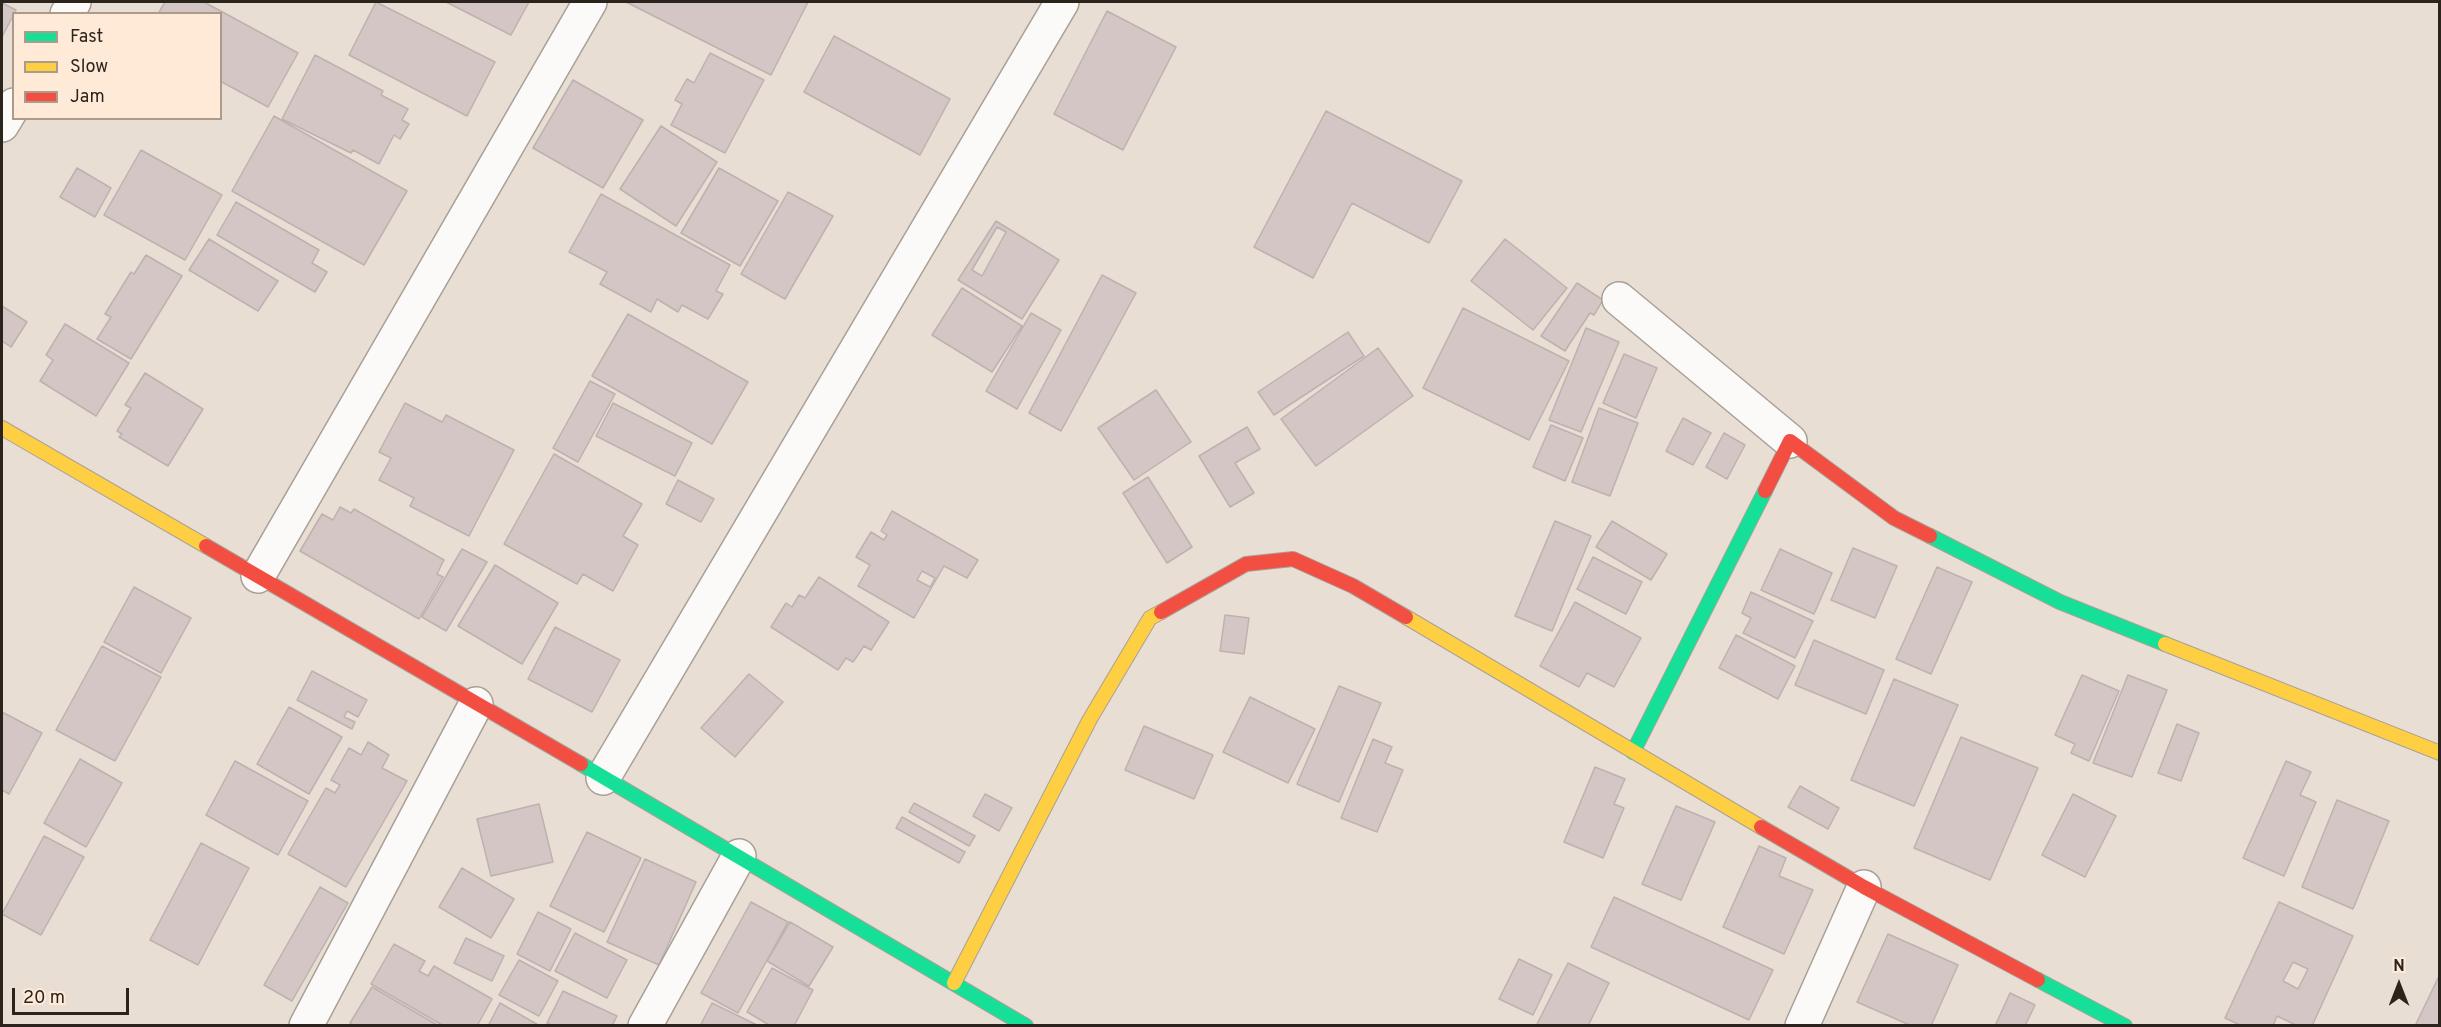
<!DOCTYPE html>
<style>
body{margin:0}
#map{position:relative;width:2441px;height:1027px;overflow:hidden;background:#e9ded3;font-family:Overpass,sans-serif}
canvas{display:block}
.frame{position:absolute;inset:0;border:3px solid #2b241d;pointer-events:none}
.legend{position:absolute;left:12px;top:12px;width:210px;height:108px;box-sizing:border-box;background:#ffead8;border:2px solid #aa9b8d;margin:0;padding:8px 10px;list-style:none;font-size:18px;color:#2b241d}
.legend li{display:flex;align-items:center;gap:12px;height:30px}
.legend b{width:30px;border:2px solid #aa9b8d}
.north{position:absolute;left:2369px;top:955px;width:60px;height:60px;-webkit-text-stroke:4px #ffead8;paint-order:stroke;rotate:0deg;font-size:16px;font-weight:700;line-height:24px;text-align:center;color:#2b241d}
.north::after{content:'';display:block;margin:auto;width:21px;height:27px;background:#2b241d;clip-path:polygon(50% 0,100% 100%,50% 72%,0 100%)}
.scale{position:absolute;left:12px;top:988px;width:117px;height:27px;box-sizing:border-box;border:3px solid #2b241d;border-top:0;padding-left:8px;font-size:18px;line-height:21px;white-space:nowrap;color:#2b241d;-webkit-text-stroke:4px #ffead8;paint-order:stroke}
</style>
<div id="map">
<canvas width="2441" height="1027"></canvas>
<div class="frame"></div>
<ul class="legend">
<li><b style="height:8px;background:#16e098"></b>Fast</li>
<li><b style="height:8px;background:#ffcf43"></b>Slow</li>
<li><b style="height:8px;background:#f24e42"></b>Jam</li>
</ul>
<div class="north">N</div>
<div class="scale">20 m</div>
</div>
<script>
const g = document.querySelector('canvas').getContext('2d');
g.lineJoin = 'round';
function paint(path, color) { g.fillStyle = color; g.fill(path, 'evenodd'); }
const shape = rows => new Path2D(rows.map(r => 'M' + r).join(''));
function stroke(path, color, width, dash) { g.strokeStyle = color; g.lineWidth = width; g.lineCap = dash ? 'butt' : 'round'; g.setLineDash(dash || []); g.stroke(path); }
const building = shape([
 [165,2,204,2,298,53,268,107,220,81,220,14,158,14,165,2],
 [376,2,495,62,467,116,349,55,376,2],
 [446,2,529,2,511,35,446,2],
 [626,2,808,2,771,75,626,2],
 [2,3,16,10,2,37,2,3],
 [1107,11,1176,47,1123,150,1054,114,1107,11],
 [834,36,950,99,920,155,804,92,834,36],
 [710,53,764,80,725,153,671,125,682,104,675,100,687,79,694,83,710,53],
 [315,55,383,91,381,95,408,109,402,120,409,124,400,139,394,135,379,164,353,150,351,153,282,119,315,55],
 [573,80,643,120,603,188,533,148,573,80],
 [1326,111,1462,181,1429,243,1352,203,1313,278,1254,247,1326,111],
 [274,116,407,191,364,265,232,191,274,116],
 [661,126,717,162,676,226,620,189,661,126],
 [141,150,222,195,185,260,104,215,141,150],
 [77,168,111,188,95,217,60,197,77,168],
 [719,168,778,201,740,266,681,233,719,168],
 [788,192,833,216,785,299,741,274,788,192],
 [601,194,730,265,716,291,723,294,708,319,682,305,678,312,657,299,651,312,600,284,607,272,569,252,601,194],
 [236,202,319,250,312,263,327,272,315,292,217,235,236,202],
 [996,221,1059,260,1022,319,958,280,996,221],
 [997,227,1006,232,982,276,972,270,997,227],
 [209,239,278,281,258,311,189,270,209,239],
 [1505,239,1567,288,1533,330,1471,281,1505,239],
 [146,255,182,276,131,359,97,339,111,317,105,314,131,272,134,274,146,255],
 [1102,275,1136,293,1061,431,1029,413,1102,275],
 [1577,283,1603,300,1594,315,1590,313,1565,351,1541,336,1577,283],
 [962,288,1022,326,992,372,932,335,962,288],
 [2,306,27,322,11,347,2,341,2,306],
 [1463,308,1569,361,1529,440,1423,388,1463,308],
 [1031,313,1061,330,1017,409,986,391,1031,313],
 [628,314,748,382,712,444,592,376,628,314],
 [65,324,129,363,96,416,40,381,53,360,46,355,65,324],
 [1586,328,1619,342,1581,432,1549,420,1586,328],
 [1348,332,1364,356,1274,415,1258,392,1348,332],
 [1378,348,1413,396,1316,466,1281,419,1378,348],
 [1624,354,1657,368,1636,418,1603,403,1624,354],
 [145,373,203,409,168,466,119,437,122,434,117,431,131,408,125,405,145,373],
 [590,381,615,394,578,462,553,448,590,381],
 [1156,390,1191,442,1134,480,1098,428,1156,390],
 [405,403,442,422,446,415,514,450,469,536,410,506,414,498,379,480,391,458,379,452,405,403],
 [613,403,692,443,675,476,596,436,613,403],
 [1599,408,1638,423,1610,496,1572,482,1599,408],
 [1683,418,1711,433,1693,465,1666,451,1683,418],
 [1551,425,1583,438,1565,481,1533,467,1551,425],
 [1247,427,1260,449,1235,463,1254,493,1230,507,1199,456,1247,427],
 [1724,433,1745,445,1727,479,1706,467,1724,433],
 [554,454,642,504,623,536,638,545,613,591,583,574,577,584,504,544,554,454],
 [1148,477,1192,547,1167,563,1123,493,1148,477],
 [678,480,714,499,701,522,666,504,678,480],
 [340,507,351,513,354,509,444,560,437,574,443,577,419,619,300,551,322,514,333,520,340,507],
 [892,511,978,560,967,578,944,566,914,618,858,586,870,565,856,557,871,532,884,540,887,535,881,531,892,511],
 [922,571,935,578,930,587,917,580,922,571],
 [1555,521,1591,536,1552,631,1515,616,1555,521],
 [1612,521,1667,554,1651,580,1596,547,1612,521],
 [1853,548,1897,566,1875,618,1831,600,1853,548],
 [462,549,487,562,446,631,422,617,462,549],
 [1780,549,1832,573,1814,614,1761,590,1780,549],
 [1593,557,1642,582,1626,614,1577,589,1593,557],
 [495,565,558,603,522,664,458,626,495,565],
 [1937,567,1972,582,1931,674,1896,659,1937,567],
 [819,577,889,622,871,650,864,646,853,662,846,658,838,670,771,627,786,603,792,607,799,595,805,598,819,577],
 [134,587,191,618,161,673,104,642,134,587],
 [1751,592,1813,621,1795,658,1743,633,1751,618,1742,613,1751,592],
 [1575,602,1641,638,1614,687,1587,673,1579,687,1540,666,1575,602],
 [1225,615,1249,618,1244,654,1220,651,1225,615],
 [555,627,620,660,592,712,528,679,555,627],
 [1736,635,1795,666,1778,699,1719,668,1736,635],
 [1814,640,1884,670,1866,714,1795,685,1814,640],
 [102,646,161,677,115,761,56,730,102,646],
 [312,671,367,700,358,717,347,711,344,717,355,722,352,729,297,700,312,671],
 [749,674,783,702,735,757,701,728,749,674],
 [2082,675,2119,691,2089,761,2071,753,2075,744,2055,735,2082,675],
 [2128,675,2167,690,2132,777,2093,763,2128,675],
 [1894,679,1958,705,1914,806,1851,780,1894,679],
 [1339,686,1381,703,1339,802,1297,784,1339,686],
 [1250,697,1315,729,1288,783,1223,752,1250,697],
 [289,707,342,737,309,794,257,764,289,707],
 [2,712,42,733,9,794,2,790,2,712],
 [2177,724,2199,733,2181,781,2158,773,2177,724],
 [1144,726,1213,755,1194,799,1125,770,1144,726],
 [1961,737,2038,768,1990,880,1914,848,1961,737],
 [1373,739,1392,747,1385,763,1403,770,1377,832,1341,818,1373,739],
 [368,742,389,755,382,768,407,781,346,887,288,854,326,788,335,793,340,785,331,780,349,748,361,755,368,742],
 [80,759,122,783,86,847,44,823,80,759],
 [235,761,308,801,278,855,206,815,235,761],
 [2286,761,2311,772,2300,795,2316,802,2284,876,2243,858,2286,761],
 [1595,767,1625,779,1614,804,1624,808,1603,858,1564,842,1595,767],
 [1800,786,1839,808,1828,829,1788,807,1800,786],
 [985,794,1012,808,999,831,973,816,985,794],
 [2073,794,2116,816,2085,877,2042,855,2073,794],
 [2337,800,2389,821,2353,909,2302,887,2337,800],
 [914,803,975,836,969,846,909,812,914,803],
 [539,804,553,862,491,876,477,819,539,804],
 [1676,806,1715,822,1681,900,1642,884,1676,806],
 [902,817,965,852,959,863,896,828,902,817],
 [587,832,641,858,604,932,550,906,587,832],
 [44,836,84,857,41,935,2,914,44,836],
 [201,843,249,868,198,965,150,940,201,843],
 [1759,846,1786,858,1779,876,1813,890,1784,954,1723,927,1759,846],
 [645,859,696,882,659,965,607,942,645,859],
 [462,868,514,899,491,938,439,907,462,868],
 [320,887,348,903,292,1001,264,985,320,887],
 [1614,897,1773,970,1749,1020,1591,947,1614,897],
 [751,902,788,922,738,1013,701,993,751,902],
 [2279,902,2353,936,2312,1026,2298,1026,2277,1016,2273,1026,2242,1026,2225,1018,2279,902],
 [2293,962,2308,969,2298,989,2283,981,2293,962],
 [538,912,571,929,550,971,517,954,538,912],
 [790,922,833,947,809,986,767,961,790,922],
 [575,933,627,960,607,998,555,971,575,933],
 [1888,934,1958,965,1931,1026,1912,1026,1857,1002,1888,934],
 [466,938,504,956,492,981,454,963,466,938],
 [394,944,425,961,419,971,428,976,434,966,492,999,477,1026,444,1026,371,984,394,944],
 [1519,959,1552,975,1533,1015,1499,999,1519,959],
 [519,960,558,981,539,1016,499,995,519,960],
 [1568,963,1609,983,1588,1026,1536,1026,1568,963],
 [772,968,813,990,794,1026,771,1026,747,1012,772,968],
 [2440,974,2440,1026,2415,1026,2440,974],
 [372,987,439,1026,354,1026,350,1023,372,987],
 [563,991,617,1016,612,1026,553,1026,547,1023,563,991],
 [2010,993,2035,1005,2025,1026,1995,1026,2010,993],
 [500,1003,540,1026,488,1026,500,1003],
 [712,1003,759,1026,700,1026,712,1003]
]);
const street = shape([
 [67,14,74,2],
 [2,125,14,105],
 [1619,299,1790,441],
 [258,576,590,2],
 [603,778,1062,2],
 [306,1026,476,704],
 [645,1026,739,856],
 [1802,1026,1864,887]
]);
const fast = shape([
 [1930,536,2060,602,2165,644],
 [1633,752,1765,491],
 [581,764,1026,1026],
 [2038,980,2125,1026]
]);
const slow = shape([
 [2,428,206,546],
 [1406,617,1761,827],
 [2165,644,2440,753],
 [954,983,1090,719,1150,618,1161,612]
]);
const jam = shape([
 [1765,491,1790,441,1894,518,1930,536],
 [206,546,581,764],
 [1161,612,1246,564,1293,559,1353,586,1406,617],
 [1761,827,1864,887,2038,980]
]);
paint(building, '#d4c6c4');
stroke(building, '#bcb2af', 1.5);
stroke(street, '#a8a098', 36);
stroke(fast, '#a8a098', 16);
stroke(slow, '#a8a098', 16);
stroke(jam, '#a8a098', 16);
stroke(street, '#fcfaf8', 33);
stroke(fast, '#16e098', 14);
stroke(slow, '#ffcf43', 14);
stroke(jam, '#f24e42', 14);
</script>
